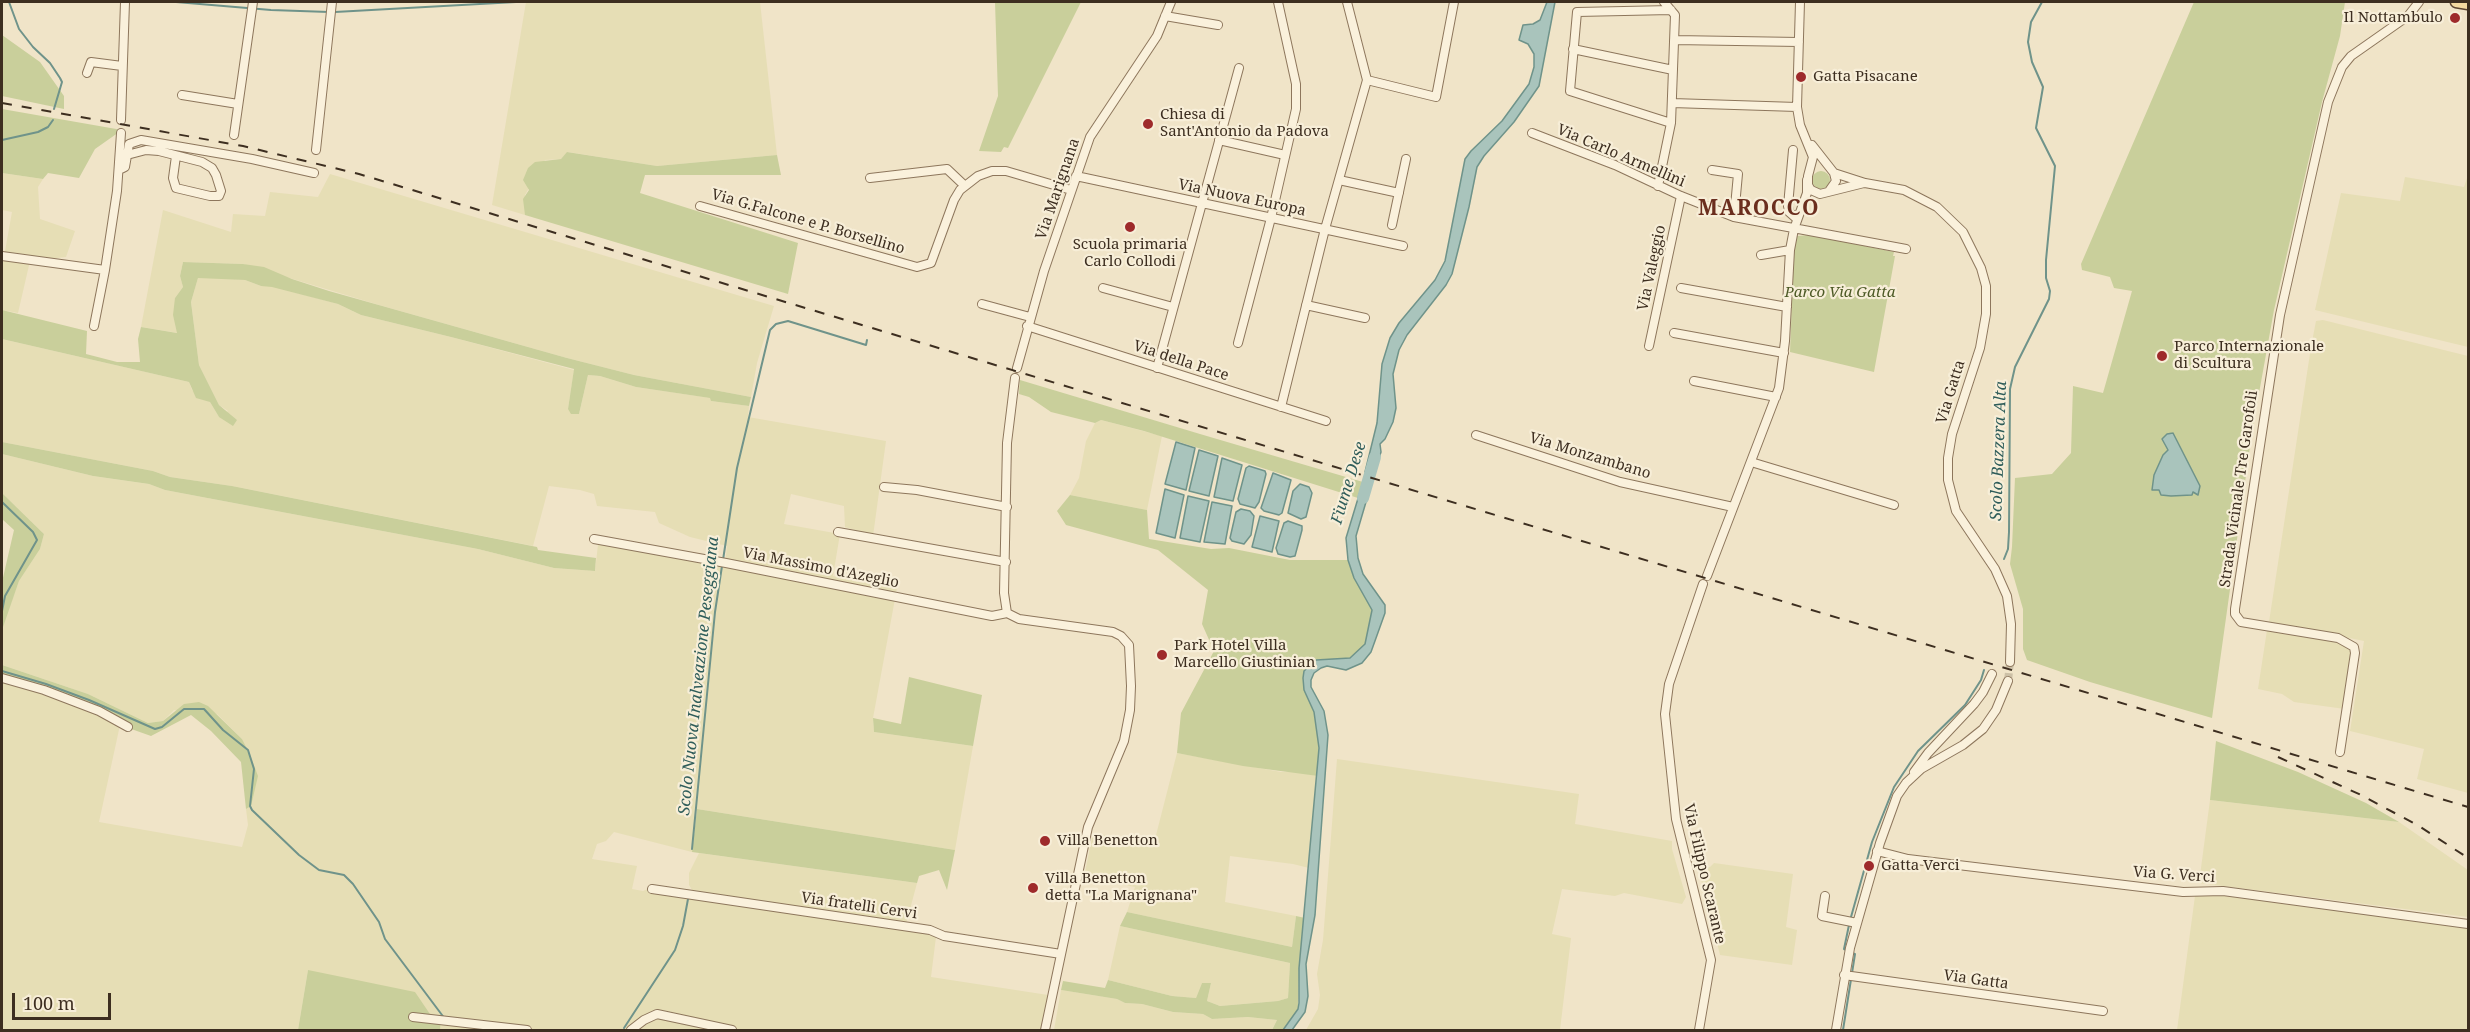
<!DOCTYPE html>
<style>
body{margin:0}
#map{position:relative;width:2470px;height:1032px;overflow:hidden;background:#f0e4c8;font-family:"Noto Serif",serif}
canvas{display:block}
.frame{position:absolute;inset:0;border:3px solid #3d2e20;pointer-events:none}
.scale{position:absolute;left:12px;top:993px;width:99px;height:27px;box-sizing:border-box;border:3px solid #3d2e20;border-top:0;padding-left:8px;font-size:18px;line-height:21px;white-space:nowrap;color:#3d2e20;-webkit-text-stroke:4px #f7eed8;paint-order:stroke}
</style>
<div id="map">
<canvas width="2470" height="1032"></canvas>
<div class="frame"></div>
<div class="scale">100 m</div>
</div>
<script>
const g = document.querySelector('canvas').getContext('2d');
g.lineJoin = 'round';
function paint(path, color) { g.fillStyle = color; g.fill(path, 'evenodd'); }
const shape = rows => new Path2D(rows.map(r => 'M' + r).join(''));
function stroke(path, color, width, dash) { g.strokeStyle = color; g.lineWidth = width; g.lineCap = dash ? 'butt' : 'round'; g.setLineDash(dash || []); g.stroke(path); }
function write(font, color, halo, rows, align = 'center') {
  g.font = font + ' "Noto Serif",serif'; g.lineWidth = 4.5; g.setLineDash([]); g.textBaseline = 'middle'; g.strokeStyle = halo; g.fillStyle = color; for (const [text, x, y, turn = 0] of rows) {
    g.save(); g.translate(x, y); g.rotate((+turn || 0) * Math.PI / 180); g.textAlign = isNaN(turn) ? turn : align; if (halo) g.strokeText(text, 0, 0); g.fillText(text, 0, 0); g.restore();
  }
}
const farmland = shape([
 [526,2,760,2,777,155,657,166,568,152,561,159,545,160,525,195,525,215,492,205],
 [2,173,43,179,38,187,40,219,75,231,66,257,30,261,18,313,2,310,2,268,12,212,2,210],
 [330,174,774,306,757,363,751,397,634,375,567,358,379,305,243,264,183,262,180,276,183,287,175,298,178,333,141,327,163,210,231,232,233,214,265,216,270,192,318,197],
 [2468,175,2468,347,2315,310,2341,193,2400,201,2405,177,2464,187],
 [214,277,245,280,261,286,272,286,338,304,361,315,451,337,574,370,568,409,579,414,588,375,600,376,636,387,711,398,711,401,749,406,748,417,886,441,873,536,845,527,844,506,791,494,784,524,840,534,833,576,897,588,873,718,874,732,973,746,955,850,697,809,692,852,614,832,606,841,597,844,592,859,637,866,632,889,643,891,650,888,695,895,689,885,689,873,699,853,917,883,905,928,936,937,931,977,1048,995,1042,1030,539,1030,522,1028,521,1030,440,1030,441,1021,308,970,298,1030,2,1030,2,677,54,693,120,725,99,822,242,847,248,825,246,809,251,806,242,739,217,714,174,710,163,721,148,723,88,694,2,665,3,624,19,581,40,549,44,534,2,493,2,454,93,476,149,484,165,490,478,549,554,568,595,571,599,536,725,564,727,546,690,537,659,523,655,512,597,506,594,494,580,490,549,486,533,546,232,486,170,477,153,471,2,442,2,339,189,382,192,390,210,402,219,417,228,411,219,405,199,365,191,302,198,278],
 [2323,320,2468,356,2468,793,2417,779,2424,749,2350,731,2364,641,2269,622,2311,347,2316,321],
 [1101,420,1162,436,1147,510,1070,495,1079,478,1086,441,1095,423],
 [2267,630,2344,644,2354,652,2345,709,2294,702,2282,694,2258,689],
 [1177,753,1281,772,1298,772,1318,776,1309,868,1293,864,1230,856,1225,902,1296,916,1292,947,1127,912,1135,887,1084,877,1093,833,1154,843],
 [1337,759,1579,794,1575,824,1672,841,1672,849,1686,897,1682,904,1624,893,1615,896,1562,889,1552,934,1571,938,1560,1030,1306,1030,1318,1009,1320,995,1317,974,1323,940],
 [2210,800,2399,822,2468,870,2468,917,2199,883],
 [1714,863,1793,874,1786,927,1797,930,1792,965,1720,955,1698,867,1710,867],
 [2217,895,2468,928,2468,1030,2177,1030,2195,896],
 [1120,926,1290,963,1288,998,1278,1001,1220,1006,1207,1001,1211,983,1202,983,1196,998,1172,996,1108,980],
 [1061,990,1117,999,1125,1003,1142,1004,1173,1012,1203,1014,1212,1019,1248,1017,1277,1020,1272,1030,1054,1030]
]);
const green = shape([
 [995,2,1081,2,1008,148,1004,147,1001,152,979,151,998,96],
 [2194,2,2345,2,2340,36,2322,102,2274,310,2252,432,2212,718,2090,682,2027,660,2023,649,2023,609,2010,564,2012,547,2015,478,2052,474,2071,453,2073,386,2103,393,2132,291,2114,288,2110,277,2082,270,2081,264],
 [2,35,40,62,64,96,64,109,2,96],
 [2,109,122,130,95,149,79,178,48,173,43,179,2,173],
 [567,152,657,166,777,155,781,175,645,175,640,193,798,243,788,294,525,215,523,199,529,190,523,180,528,168,535,162,561,159],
 '1812 180a9 9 0 1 1 18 0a9 9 0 1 1-18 0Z',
 [1811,235,1894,252,1893,256,1895,256,1874,372,1790,352,1794,247,1797,236],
 [183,262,243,264,264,267,292,279,329,291,567,358,634,375,751,397,749,406,711,401,710,398,636,387,600,376,588,375,579,414,571,414,568,409,574,369,451,337,361,315,338,304,272,287,261,286,245,280,198,278,191,302,199,365,219,405,237,420,233,426,219,417,210,402,196,398,189,382,2,339,2,310,87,331,86,354,117,362,140,362,138,339,141,327,177,333,173,315,175,298,183,287,180,276],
 [1020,380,1200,434,1363,482,1358,498,1144,431,1101,420,1095,423,1051,412,1029,397,1019,394],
 [2,442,153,471,170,477,232,486,537,547,538,550,596,558,595,571,554,568,478,549,165,490,149,484,93,476,2,454],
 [2,493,44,534,40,549,19,581,2,630,2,582,14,530,2,519],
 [1070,495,1147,510,1149,539,1211,549,1229,548,1290,560,1348,560,1354,578,1372,610,1365,644,1360,651,1350,658,1316,660,1304,690,1314,712,1319,748,1318,776,1243,766,1177,753,1181,713,1214,651,1202,624,1208,590,1158,550,1066,525,1057,511],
 [2,665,88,694,148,723,163,721,184,704,199,702,208,706,242,739,250,755,258,776,251,806,246,809,241,762,211,731,191,715,151,736,120,725,106,715,2,677],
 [909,677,982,695,973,746,874,732,873,718,901,724],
 [2216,741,2298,772,2366,803,2399,822,2210,800],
 [697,809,955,850,947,890,939,870,919,876,917,883,692,852],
 [1127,912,1292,947,1296,916,1305,918,1299,968,1298,1009,1283,1030,1272,1030,1277,1020,1248,1017,1212,1019,1203,1014,1173,1012,1142,1004,1125,1003,1117,999,1061,990,1063,981,1105,988,1108,980,1172,996,1196,998,1202,983,1211,983,1207,1001,1220,1006,1278,1001,1288,998,1290,963,1120,926],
 [308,970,415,992,434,1020,441,1021,440,1030,298,1030]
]);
const water = shape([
 [1547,2,1555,2,1539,86,1514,122,1484,156,1477,167,1469,207,1452,274,1446,285,1407,335,1399,350,1393,374,1396,408,1393,422,1385,439,1380,444,1381,452,1374,474,1365,472,1377,423,1382,364,1390,338,1399,323,1435,280,1445,261,1465,159,1471,151,1502,121,1529,84,1534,67,1534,54,1528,44,1519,40,1523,25,1533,24,1540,20,1547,2],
 [2173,433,2200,486,2198,495,2193,492,2192,495,2171,496,2161,495,2159,490,2152,490,2154,475,2163,455,2168,450,2162,439,2167,434,2173,433],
 [1176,442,1195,448,1186,490,1165,484,1176,442],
 [1199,450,1218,456,1209,496,1189,491,1199,450],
 [1222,458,1242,465,1233,501,1214,497,1222,458],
 [1249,466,1265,471,1266,474,1259,502,1255,508,1240,504,1238,499,1246,468,1249,466],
 [1273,473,1291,480,1282,513,1279,515,1264,511,1261,508,1273,473],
 [1363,482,1371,485,1356,536,1358,558,1363,574,1385,605,1385,613,1371,652,1362,663,1346,670,1327,666,1321,668,1314,673,1311,680,1311,687,1324,711,1328,735,1319,859,1315,915,1306,964,1308,996,1305,1012,1292,1030,1283,1030,1298,1009,1299,1003,1299,968,1319,748,1314,712,1304,690,1303,678,1304,671,1316,660,1350,658,1365,644,1372,610,1354,578,1348,560,1346,538,1363,482],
 [1300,484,1309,487,1312,493,1306,517,1301,519,1288,513,1293,491,1300,484],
 [1165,489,1184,495,1175,538,1156,533,1165,489],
 [1188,496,1209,501,1200,542,1180,538,1188,496],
 [1212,502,1232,506,1225,544,1204,542,1212,502],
 [1241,509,1250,511,1254,516,1251,535,1244,544,1232,541,1230,538,1236,512,1241,509],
 [1260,516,1279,521,1272,552,1252,547,1260,516],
 [1288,521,1302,526,1302,530,1295,556,1290,557,1278,554,1276,548,1284,523,1288,521]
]);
const stream = shape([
 [9,2,19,29,33,47,50,63,60,78,62,82,54,109],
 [176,2,271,10,329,12],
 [335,12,516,2],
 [2,140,38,132,48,127,53,120],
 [2,502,33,532,37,540,5,596,2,611],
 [2004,559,2008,549,2009,532,2010,389,2015,367,2049,299,2050,291,2046,278,2046,260,2055,166,2036,128,2043,87,2032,62,2028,42,2031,22,2042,2],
 [723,560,737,468,770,330,776,324,788,321,866,345,867,340],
 [2,671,46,684,89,700,155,729,162,727,184,709,204,709,223,730,248,750,254,769,250,806,252,810,299,855,319,870,344,875,353,884,379,922,385,939,445,1019],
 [692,849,715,612,722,566],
 [1851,917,1872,842,1894,787,1918,751,1965,705,1981,680,1984,670],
 [1846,950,1844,949,1849,925],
 [624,1028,675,950,683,926,688,899],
 [1843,1030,1855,954,1852,953]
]);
const river = shape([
 [1363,498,1375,457]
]);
const minorTunnel = shape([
 [2008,681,2010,662]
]);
const minor = shape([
 [1800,2,1797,107,1800,125,1813,157,1808,176,1808,185,1811,190,1820,194,1864,183],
 [1165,16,1218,25],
 [1674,40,1799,42],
 [1573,49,1673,70],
 [87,73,91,62,122,66],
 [1367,80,1436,97,1454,2],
 [182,95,238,104],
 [1672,103,1797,107],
 [121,120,125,2],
 [1671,123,1570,91,1577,12,1671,10],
 [1532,133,1615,165,1681,196,1734,217,1906,249],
 [234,135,253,2],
 [1219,140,1285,155],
 [1812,145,1834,173,1836,181,1829,191],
 [316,150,332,2],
 [1793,150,1788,206,1789,212,1797,219],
 [127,155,146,150,159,151,202,162,212,168,216,175,221,191,219,196,210,196,176,188,173,178,176,156],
 [119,170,125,167,129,144,141,140,252,159,314,173],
 [1712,170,1738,174,1734,217],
 [1834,173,1865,183,1904,190,1937,207,1963,232,1981,268,1986,286,1986,314,1980,348,1952,434,1948,458,1948,480,1956,511,1995,569,2007,596,2011,624,2010,662],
 [1076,176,1403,246],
 [870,178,947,169,965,186],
 [1339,180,1399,193],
 [1658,186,1671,123,1675,15,1664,2],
 [700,206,917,267,931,263,954,200,960,190,978,176,992,171,1006,171,1071,190],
 [1392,225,1406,159],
 [1761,255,1790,250],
 [2,256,105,270,117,191,121,133],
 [1103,288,1173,307],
 [1681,288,1787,307],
 [982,304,1030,317],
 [1306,305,1365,318],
 [94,326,105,270],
 [1027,326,1326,421],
 [1674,333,1784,353],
 [1238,343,1271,218,1296,109,1296,84,1278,2],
 [1649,346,1681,196],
 [1017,368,1044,271,1090,137,1157,36,1171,2],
 [1157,368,1239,68],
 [1015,378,1007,443,1004,593,1007,613,1019,619,1113,632,1121,636,1129,645,1131,686,1130,710,1124,741,1088,827,1045,1030],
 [1694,381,1776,397],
 [1281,407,1325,229,1367,80,1347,2],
 [1476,435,1620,482,1733,507],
 [1751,462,1894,505],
 [884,487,917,490,1007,507],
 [838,532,1006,562],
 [594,539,726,563,992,616,1007,613],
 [1707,576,1779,388,1785,341,1790,250,1794,229,1807,193,1807,180],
 [2,678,44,690,99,711,128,727],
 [2340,752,2355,653,2354,647,2338,638,2241,622,2235,614,2235,609,2280,315,2328,102,2342,67,2351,56,2408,16,2419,2],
 [1914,772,1928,753,1974,704,1983,692,1992,674],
 [1877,851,1908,859,2183,892,2223,891,2468,924],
 [652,889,930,930,944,936,1061,954],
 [1825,896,1822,916,1857,923],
 [1844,975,2103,1011],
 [413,1017,527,1030],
 [631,1030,644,1020,657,1014,732,1030],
 [1699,1030,1711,960,1676,819,1665,714,1669,684,1703,584],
 [1836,1030,1850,948,1880,843,1897,796,1906,783,1921,769,1963,745,1983,729,1996,710,2008,681]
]);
const major = shape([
 [2456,2,2468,4]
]);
const rail = shape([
 [2,103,243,146,359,174,2468,807],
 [2278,757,2361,795,2419,826,2468,858]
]);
const markers = [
 [2455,18,6,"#9e2a2b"],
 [1801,77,6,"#9e2a2b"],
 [1148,124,6,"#9e2a2b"],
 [1130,227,6,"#9e2a2b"],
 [2162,356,6,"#9e2a2b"],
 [1162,655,6,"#9e2a2b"],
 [1045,841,6,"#9e2a2b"],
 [1869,866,6,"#9e2a2b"],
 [1033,888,6,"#9e2a2b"]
];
const poiNames = [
 ["Il Nottambulo",2443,18,"right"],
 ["Gatta Pisacane",1813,77],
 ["Chiesa di",1160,115],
 ["Sant'Antonio da Padova",1160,132],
 ["Scuola primaria",1130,245,"center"],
 ["Carlo Collodi",1130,262,"center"],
 ["Parco Internazionale",2174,347],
 ["di Scultura",2174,364],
 ["Park Hotel Villa",1174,646],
 ["Marcello Giustinian",1174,663],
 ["Villa Benetton",1057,841],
 ["Gatta Verci",1881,866],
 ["Villa Benetton",1045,879],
 ["detta \"La Marignana\"",1045,896]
];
const streetNames = [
 ["Via Carlo Armellini",1621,156,23],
 ["Via Marignana",1058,189,-71],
 ["Via Nuova Europa",1242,198,12],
 ["Via G.Falcone e P. Borsellino",808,222,16],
 ["Via Valeggio",1652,268,-78],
 ["Via della Pace",1181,361,18],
 ["Via Gatta",1951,392,-73],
 ["Via Monzambano",1590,456,17],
 ["Strada Vicinale Tre Garofoli",2239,489,-82],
 ["Via Massimo d'Azeglio",821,568,11],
 ["Via Filippo Scarante",1704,874,77],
 ["Via G. Verci",2174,875,4],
 ["Via fratelli Cervi",859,906,8],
 ["Via Gatta",1976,980,8]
];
const parkNames = [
 ["Parco Via Gatta",1840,293]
];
const waterNames = [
 ["Scolo Bazzera Alta",1999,451,-88],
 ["Fiume Dese",1349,483,-73],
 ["Scolo Nuova Inalveazione Peseggiana",699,676,-84]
];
const districtNames = [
 ["MAROCCO",1759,209]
];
paint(farmland, '#e6deb5');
paint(green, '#c9cf9b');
paint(water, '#a9c4bc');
stroke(water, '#6f938a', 1.5);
stroke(stream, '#6f938a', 2);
stroke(river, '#a9c4bc', 12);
stroke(minorTunnel, '#ccc0a6', 8, [8, 4]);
stroke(minor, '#8d765c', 10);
stroke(major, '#5b4430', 13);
stroke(minor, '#faf1dc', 8);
stroke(major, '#f3d9a0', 10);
stroke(rail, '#3d2e20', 2, [10, 10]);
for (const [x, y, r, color] of markers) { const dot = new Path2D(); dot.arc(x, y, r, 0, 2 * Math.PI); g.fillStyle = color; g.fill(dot); stroke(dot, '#f7eed8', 2); }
write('15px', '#3d2e20', '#f7eed8', poiNames, 'left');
write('15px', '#3d2e20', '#f7eed8', streetNames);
write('italic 15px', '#4d5a26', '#f7eed8', parkNames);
write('italic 16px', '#2f5d5a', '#f7eed8', waterNames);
g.letterSpacing = '1.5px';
write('bold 21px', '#6b2e1e', '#f7eed8', districtNames);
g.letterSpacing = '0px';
</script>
